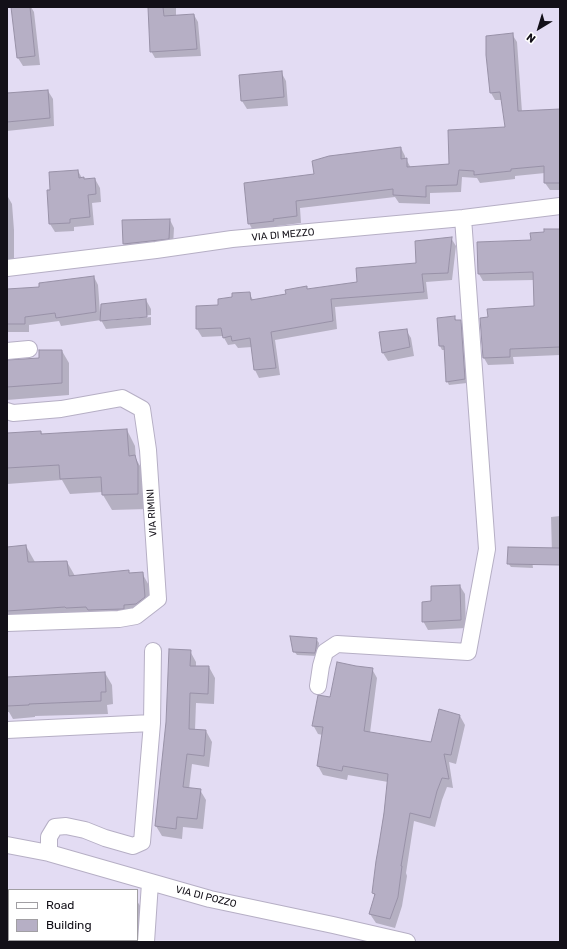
<!DOCTYPE html>
<style>
body{margin:0}
#map{position:relative;width:567px;height:949px;overflow:hidden;background:#e3dcf3;font-family:Rubik,sans-serif}
canvas{display:block}
.frame{position:absolute;inset:0;border:8px solid #131018;pointer-events:none}
.legend{position:absolute;left:8px;top:889px;width:130px;height:52px;box-sizing:border-box;background:#fff;border:1px solid #a19fa3;margin:0;padding:5px 7px;list-style:none;font-size:12px;color:#131018}
.legend li{display:flex;align-items:center;gap:8px;height:20px}
.legend b{width:20px;border:1px solid #a19fa3}
.north{position:absolute;left:519px;top:8px;width:40px;height:40px;-webkit-text-stroke:3px #fff;paint-order:stroke;rotate:218deg;font-size:11px;font-weight:700;line-height:16px;text-align:center;color:#131018}
.north::after{content:'';display:block;margin:auto;width:14px;height:18px;background:#131018;clip-path:polygon(50% 0,100% 100%,50% 72%,0 100%)}
</style>
<div id="map">
<canvas width="567" height="949"></canvas>
<div class="frame"></div>
<ul class="legend">
<li><b style="height:5px;background:#fff"></b>Road</li>
<li><b style="height:11px;background:#b6afc5"></b>Building</li>
</ul>
<div class="north">N</div>
</div>
<script>
const g = document.querySelector('canvas').getContext('2d');
g.lineJoin = 'round';
function paint(path, color) { g.fillStyle = color; g.fill(path, 'evenodd'); }
const shape = rows => new Path2D(rows.map(r => 'M' + r).join(''));
function stroke(path, color, width, dash) { g.strokeStyle = color; g.lineWidth = width; g.lineCap = dash ? 'butt' : 'round'; g.setLineDash(dash || []); g.stroke(path); }
function write(font, color, halo, rows, align = 'center') {
  g.font = font + ' Rubik,sans-serif'; g.lineWidth = 4; g.setLineDash([]); g.textBaseline = 'middle'; g.strokeStyle = halo; g.fillStyle = color; for (const [text, x, y, turn = 0] of rows) {
    g.save(); g.translate(x, y); g.rotate((+turn || 0) * Math.PI / 180); g.textAlign = isNaN(turn) ? turn : align; if (halo) g.strokeText(text, 0, 0); g.fillText(text, 0, 0); g.restore();
  }
}
const shadow = shape([
 [12,7,31,7,34,12,40,65,23,66,18,58],
 [149,7,176,7,176,16,194,15,198,22,201,56,155,58,151,51],
 [512,34,517,42,522,112,560,110,560,190,550,190,545,183,545,173,515,176,515,179,480,183,477,178,462,177,461,192,430,193,430,204,399,203,395,197,300,208,301,223,277,226,277,228,253,231,249,223,315,175,401,148,405,156,405,159,406,159,411,168,450,164,506,128,502,100,495,100,491,93],
 [281,72,286,81,288,106,247,109,242,101,240,75],
 [48,91,53,99,54,126,7,131,7,94],
 [78,171,82,178,85,180,95,179,100,188,101,202,92,203,94,225,74,227,74,231,55,232,50,224,51,191],
 [7,197,8,197,12,204,14,230,14,260,7,261],
 [170,220,174,228,173,246,129,252,124,244,123,221],
 [560,230,560,355,513,357,514,364,488,365,484,358,535,307,534,280,483,281,479,274,532,241],
 [451,238,456,246,452,280,426,282,428,299,335,307,337,329,275,340,280,375,259,378,255,370,252,347,238,348,235,344,228,345,223,336,202,337,197,329,197,307,220,306,232,298,249,293,253,300,288,295,307,290,358,283,418,264],
 [94,277,98,285,100,312,146,300,151,309,151,315,105,319,105,321,151,317,151,325,106,329,101,320,61,326,59,321,29,325,29,332,7,332,7,290,40,288],
 [454,317,457,321,460,321,463,325,467,383,449,385,447,381,445,350,442,350,440,346],
 [406,330,411,338,414,356,388,361,383,353,380,333],
 [62,351,69,363,69,395,7,400,7,361,40,359],
 [127,430,135,446,136,459,143,471,147,509,112,510,103,495,103,492,70,494,62,480,7,484,7,434,41,432,43,435],
 [560,516,560,565,557,563,552,554,551,517],
 [26,546,35,562,67,562,75,576,142,573,151,589,153,613,145,619,133,621,7,619,7,548],
 [531,552,533,568,511,567,508,563],
 [460,586,465,594,466,628,428,630,423,621,432,602],
 [316,639,319,643,318,653,317,656,297,655,294,651],
 [190,651,196,662,196,667,209,667,215,678,214,704,196,703,195,730,206,731,212,742,209,767,192,764,189,789,200,790,206,800,203,829,183,827,182,839,162,836,156,826],
 [356,667,372,669,377,678,370,733,432,744,460,716,465,725,456,764,449,762,453,788,447,787,442,800,435,827,414,821,406,873,407,876,402,906,395,928,376,923,370,914,375,896,373,893,388,782,348,775,347,780,323,775,318,766,323,735,318,734,313,725,331,698],
 [105,673,112,685,113,704,107,705,108,714,35,716,35,717,13,719,9,712,7,712,7,678],
 [137,901,142,909,138,942,135,942,124,940,137,940]
]);
const building = shape([
 [11,7,30,7,35,56,17,58,11,7],
 [148,7,163,7,164,16,194,14,197,49,150,52,148,7],
 [513,33,518,111,560,109,560,183,544,183,544,166,511,169,511,171,474,175,474,171,459,170,457,185,426,186,426,197,393,195,393,189,296,201,297,216,273,219,274,221,248,224,244,183,314,174,312,161,329,156,401,147,401,159,407,158,407,167,449,164,448,130,505,127,500,92,490,93,486,55,486,36,513,33],
 [282,71,284,97,241,101,239,75,282,71],
 [48,90,50,118,7,122,7,93,48,90],
 [78,170,79,178,84,177,84,179,95,178,96,194,88,195,90,217,70,219,70,223,49,224,47,190,50,190,49,172,78,170],
 [170,219,169,239,123,244,122,220,170,219],
 [544,229,560,229,560,347,510,349,510,357,483,358,480,318,488,317,487,309,534,306,533,272,478,274,477,242,531,240,530,233,544,232,544,229],
 [452,237,448,273,422,274,424,292,331,299,333,321,271,332,276,368,254,370,250,338,232,341,231,336,223,338,221,328,196,329,196,306,218,305,218,299,232,297,232,293,250,292,251,300,286,294,285,290,307,286,307,289,357,282,356,268,416,263,415,241,452,237],
 [94,276,96,312,56,318,55,313,25,317,25,324,7,324,7,289,39,287,39,283,94,276],
 [146,299,147,317,100,321,101,304,146,299],
 [455,316,455,320,461,320,465,379,446,382,444,346,439,346,437,318,455,316],
 [407,329,410,347,382,353,379,332,407,329],
 [39,350,62,350,62,383,7,387,7,360,39,358,39,350],
 [127,429,129,456,135,455,138,466,138,494,102,495,101,477,60,479,59,465,7,468,7,433,41,431,41,434,127,429],
 [26,545,28,562,67,561,69,576,129,570,129,573,143,572,145,597,136,604,124,605,124,609,123,609,88,610,86,607,66,608,65,607,7,611,7,547,26,545],
 [508,547,560,548,560,565,507,564,508,547],
 [460,585,461,620,422,622,422,602,431,601,431,586,460,585],
 [290,636,317,638,316,648,315,653,293,652,290,636],
 [169,649,191,650,190,666,209,666,208,694,190,693,189,729,206,730,204,756,187,754,183,787,201,789,197,819,177,817,176,829,155,826,166,722,169,649],
 [337,662,356,666,373,668,364,731,431,742,439,709,460,715,451,755,444,754,449,779,442,778,437,791,430,818,410,813,401,866,402,866,398,897,390,919,369,914,375,894,372,893,376,861,379,844,384,813,388,774,343,766,342,771,317,766,323,727,312,726,318,695,330,697,337,662],
 [105,672,106,692,101,692,101,701,29,704,29,705,7,706,7,677,105,672]
]);
const street = shape([
 [7,268,156,250,232,239,463,218,560,206],
 [7,351,29,349],
 [7,411,13,413,61,409,122,398,142,409,148,450,158,599,136,616,119,619,7,623],
 [318,686,321,666,325,652,337,644,468,652,487,549,463,218],
 [7,730,152,723],
 [7,845,49,853,210,899,333,925,407,942],
 [49,853,49,837,55,827,66,826,85,830,105,838,133,846,142,842,152,723,153,651],
 [146,942,150,883]
]);
const streetNames = [
 ["VIA DI MEZZO",283,235,-5],
 ["VIA RIMINI",152,513,-94],
 ["VIA DI POZZO",206,897,14]
];
paint(shadow, '#0003');
paint(building, '#b6afc5');
stroke(building, '#9891a7', 1);
stroke(street, '#b6afc5', 18);
stroke(street, '#fff', 16);
write('10px', '#131018', '#fff', streetNames);
</script>
